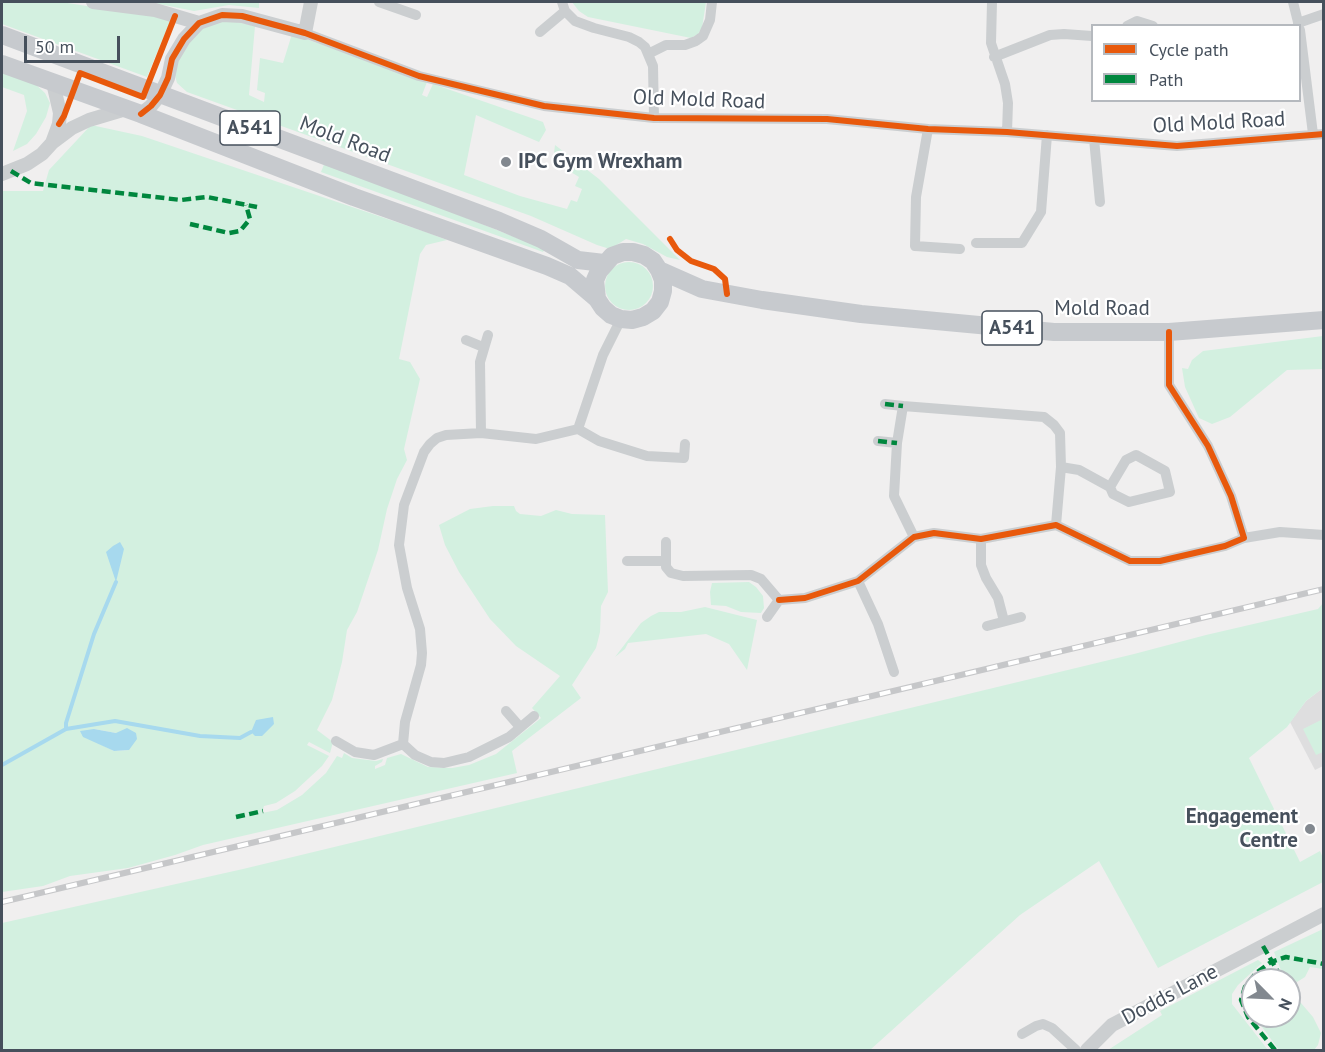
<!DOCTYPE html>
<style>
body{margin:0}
#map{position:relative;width:1325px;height:1052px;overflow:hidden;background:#f0efef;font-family:"PT Sans",sans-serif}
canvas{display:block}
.frame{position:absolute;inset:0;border:3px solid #46505c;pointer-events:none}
.legend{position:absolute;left:1091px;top:24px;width:210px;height:78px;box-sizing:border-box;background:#fff;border:2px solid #b5b9be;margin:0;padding:8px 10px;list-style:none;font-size:18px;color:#46505c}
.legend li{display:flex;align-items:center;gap:12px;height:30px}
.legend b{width:30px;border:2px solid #b5b9be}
.north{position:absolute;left:1241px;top:968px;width:60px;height:60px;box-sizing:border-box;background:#fff;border:2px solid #b5b9be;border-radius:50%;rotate:114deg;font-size:16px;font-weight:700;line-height:24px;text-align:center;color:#46505c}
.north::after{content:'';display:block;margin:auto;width:21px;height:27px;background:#82888f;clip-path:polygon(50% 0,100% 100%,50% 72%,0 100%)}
.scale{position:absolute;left:24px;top:36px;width:96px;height:27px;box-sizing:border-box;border:3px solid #46505c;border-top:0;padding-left:8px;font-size:18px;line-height:21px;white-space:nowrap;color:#46505c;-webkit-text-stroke:4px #fff;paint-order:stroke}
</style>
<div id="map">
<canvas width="1325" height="1052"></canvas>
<div class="frame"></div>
<ul class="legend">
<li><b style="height:8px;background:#e8590c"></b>Cycle path</li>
<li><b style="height:8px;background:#00873e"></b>Path</li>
</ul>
<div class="north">N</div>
<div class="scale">50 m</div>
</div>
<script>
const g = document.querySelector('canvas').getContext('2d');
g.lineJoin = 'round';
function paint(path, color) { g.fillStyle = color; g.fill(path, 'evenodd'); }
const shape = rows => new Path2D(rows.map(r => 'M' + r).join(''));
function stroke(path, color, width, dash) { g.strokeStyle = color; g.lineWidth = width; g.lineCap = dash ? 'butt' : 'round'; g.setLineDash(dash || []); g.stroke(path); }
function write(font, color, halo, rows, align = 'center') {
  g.font = font + ' "PT Sans",sans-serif'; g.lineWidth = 4.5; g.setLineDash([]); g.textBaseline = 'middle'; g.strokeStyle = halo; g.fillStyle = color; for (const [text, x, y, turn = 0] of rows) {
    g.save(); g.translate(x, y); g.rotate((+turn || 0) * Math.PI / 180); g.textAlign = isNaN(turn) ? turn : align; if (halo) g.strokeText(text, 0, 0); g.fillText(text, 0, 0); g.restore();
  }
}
const education = shape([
 [1323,688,1323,766,1315,770,1290,722,1306,701]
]);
const green = shape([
 [2,2,61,2,171,19,147,77,2,24],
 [149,2,259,2,259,8,229,5,194,11],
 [572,2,706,2,702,28,698,34,691,38,588,17,579,11],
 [228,20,255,26,249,95,264,102,265,93,257,90,260,58,283,63,292,34,427,82,422,95,427,97,433,84,543,122,546,130,539,142,476,115,464,175,520,196,567,209,571,200,577,202,582,189,575,186,579,177,561,166,564,159,554,153,555,145,599,179,680,260,667,257,643,244,626,239,610,249,597,245,531,216,187,92,177,83,174,72,176,56,196,32,211,24],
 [2,70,33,82,45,93,50,103,46,117,36,134,27,144,13,151,27,111,24,95,2,87],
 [91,125,142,136,426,232,447,240,426,245,420,254,399,359,410,362,420,379,404,449,407,460,397,479,387,509,378,550,357,612,347,630,342,662,332,700,317,730,333,742,330,753,309,742,307,745,329,756,322,766,295,791,276,803,264,806,262,813,277,810,302,795,326,773,337,756,342,758,344,753,352,758,376,761,383,759,382,762,375,766,375,769,385,765,387,758,401,754,428,767,452,768,469,765,496,754,541,718,532,708,560,676,516,646,490,619,459,572,445,545,439,525,470,509,493,506,514,506,516,511,520,514,541,516,556,510,572,514,605,515,608,592,601,606,600,632,596,648,572,685,581,698,512,751,517,773,203,845,175,855,128,868,70,876,43,886,2,892,2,191,43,191,49,170],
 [94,729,116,733,129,750,114,751,90,739],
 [325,162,545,249,543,252,321,172],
 '605 286a24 24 0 1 1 48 0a24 24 0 1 1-48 0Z',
 [1323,336,1323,369,1287,370,1230,417,1212,424,1199,418,1185,387,1182,368,1188,369,1192,360,1203,351],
 [749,582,756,587,763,596,764,608,761,613,741,612,726,606,711,605,710,592,712,583],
 [1323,603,1323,688,1306,701,1287,727,1249,758,1300,862,1320,851,1323,858,1323,882,1158,968,1099,861,1020,915,870,1050,2,1050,2,923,243,869,1134,654,1206,635,1318,609],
 [705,607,757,620,747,670,729,644,706,634,628,643,625,649,615,657,641,623,651,616,659,612,681,612],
 [1323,719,1323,752,1316,755,1303,729],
 [1323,929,1323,969,1310,967,1305,977,1297,982,1282,973,1274,952],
 [1258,960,1262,963,1238,985,1232,994,1232,1004,1268,1050,1108,1050,1162,1015,1160,1011],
 [1289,989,1313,1017,1321,1033,1318,1045,1314,1050,1279,1050,1254,1016,1289,1016]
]);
const water = shape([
 [120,542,124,549,116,582,106,552,113,546],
 [273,717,274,724,262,736,255,736,251,732,256,720],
 [127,728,136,733,137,739,129,750,114,751,83,737,80,731,94,729,116,733]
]);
const stream = shape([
 [66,729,66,723,94,634,116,582],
 [2,765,66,729,115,721,200,736,240,738,251,732]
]);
const minor = shape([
 [379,2,416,15],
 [562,2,565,11,575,21,594,28,629,37,639,42,645,47,653,66,654,118],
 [992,2,991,43,1005,84,1008,103,1007,132],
 [1293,2,1299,26],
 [1298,23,1324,14],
 [1127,26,1137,21,1153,26],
 [1300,30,1313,134],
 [540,32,565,11],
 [305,33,419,76,544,106,654,118,827,119,928,129,1007,132,1177,146,1324,134],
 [648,54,666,45,685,45,696,41,703,36,710,20,712,2],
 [994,57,1050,35,1064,34,1092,36],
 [928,129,916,197,915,246,960,249],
 [1094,139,1100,202],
 [976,243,1022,243,1041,212,1047,135],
 [621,319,603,355,578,429,599,441,647,456,684,458,685,444],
 [466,340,483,347],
 [885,404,903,406],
 [481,433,480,362,488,335],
 [878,441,897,443],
 [1061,467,1079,470,1110,487,1126,460,1136,455,1165,471,1170,492,1129,502,1113,494,1110,487],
 [914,537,894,496,897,443,903,406,1044,417,1054,425,1060,433,1061,467,1056,525],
 [1244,538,1280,532,1324,535],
 [981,539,981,565,986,578,998,598,1004,621],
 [666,542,666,567,671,573,683,576,751,575,761,579,779,600],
 [627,561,666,561],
 [858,581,878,624,894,672],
 [779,600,805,598,858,581,914,537,934,533,981,539,1056,525,1130,561,1160,561,1225,546,1244,538,1231,496,1208,446,1169,385,1169,332],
 [767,617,779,600],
 [987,626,1021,617],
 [506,711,520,727],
 [534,716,509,737,469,757,444,763,431,762,415,755,403,744,405,722,421,665,422,653,420,629,407,588,399,545,404,505,424,452,430,444,437,438,446,435,481,433,536,439,578,429],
 [336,741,355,752,374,755,403,744],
 [1022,1034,1036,1026,1043,1024,1052,1028,1076,1050]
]);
const tertiary = shape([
 [93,2,155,10,199,23],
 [141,114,151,106,160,95,168,78,172,59,184,39,199,23,222,15,242,16,305,33,311,2],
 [52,143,59,124,60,113,53,83],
 [2,174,27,164,42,154,52,143,72,128,89,120,126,109],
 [1087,1050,1112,1025,1324,914]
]);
const primary = shape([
 [2,35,499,221,541,239,578,260,604,263],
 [2,64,141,114,354,197,547,266,570,276,597,299,603,308,611,315,621,319,632,320,643,317,653,311,660,302,663,291,663,280,659,270,653,261,644,255,633,252,623,252,612,256,599,271,595,280,597,299],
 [659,270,702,289,762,300,861,314,1054,332,1169,332,1324,320]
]);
const rail = shape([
 [2,902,1324,589]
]);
const quiet = shape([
 [11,171,31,183,181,200,207,197,257,207],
 [190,224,229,233,240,231,250,219,246,205],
 [885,404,903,406],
 [878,441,897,443],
 [236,817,263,811],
 [1263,946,1278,972,1285,980],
 [1289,984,1296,991],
 [1275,1050,1248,1017,1241,1000,1245,987,1256,973,1271,962,1286,957,1324,964]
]);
const cycleway = shape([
 [141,114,151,106,160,95,168,78,172,59,184,39,199,23,222,15,242,16,305,33,419,76,544,106,654,118,827,119,928,129,1007,132,1177,146,1324,134],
 [59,124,64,116,80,73,143,97,175,16],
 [670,239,677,250,691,261,714,269,725,279,727,294],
 [779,600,805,598,858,581,914,537,934,533,981,539,1056,525,1130,561,1160,561,1225,546,1244,538,1231,496,1208,446,1169,385,1169,332]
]);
const markers = [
 [506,162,6,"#82888f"],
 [1310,829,6,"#82888f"]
];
const shields = [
 [250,128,60],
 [1012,328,60]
];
const shieldNames = [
 ["A541",250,128],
 ["A541",1012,328]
];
const streetNames = [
 ["Old Mold Road",699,100,2],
 ["Old Mold Road",1219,123,-3],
 ["Mold Road",345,140,21],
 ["Mold Road",1102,309],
 ["Dodds Lane",1170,995,-28]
];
const poiNames = [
 ["IPC Gym Wrexham",518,162],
 ["Engagement",1298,817,"right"],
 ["Centre",1298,841,"right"]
];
paint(education, '#dededf');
paint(green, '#d3f0e0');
paint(water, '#a7d9ee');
stroke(stream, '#a7d9ee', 4);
stroke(minor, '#cbced0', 10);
stroke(tertiary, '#cbced0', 14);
stroke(primary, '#c7cace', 18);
stroke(rail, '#c6c7c9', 6);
stroke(rail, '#fff', 4, [11]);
stroke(quiet, '#00873e', 4.5, [9, 4.5]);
stroke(cycleway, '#e8590c', 6);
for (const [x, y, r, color] of markers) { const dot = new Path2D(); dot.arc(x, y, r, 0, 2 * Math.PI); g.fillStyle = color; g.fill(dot); stroke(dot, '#fff', 2); }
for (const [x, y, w] of shields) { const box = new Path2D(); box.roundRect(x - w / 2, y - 17, w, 34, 4.5); g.fillStyle = '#fff'; g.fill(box); stroke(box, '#46505c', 1.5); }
write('bold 20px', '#46505c', null, shieldNames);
write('21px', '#46505c', '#fff', streetNames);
write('bold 21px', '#46505c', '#fff', poiNames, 'left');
</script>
